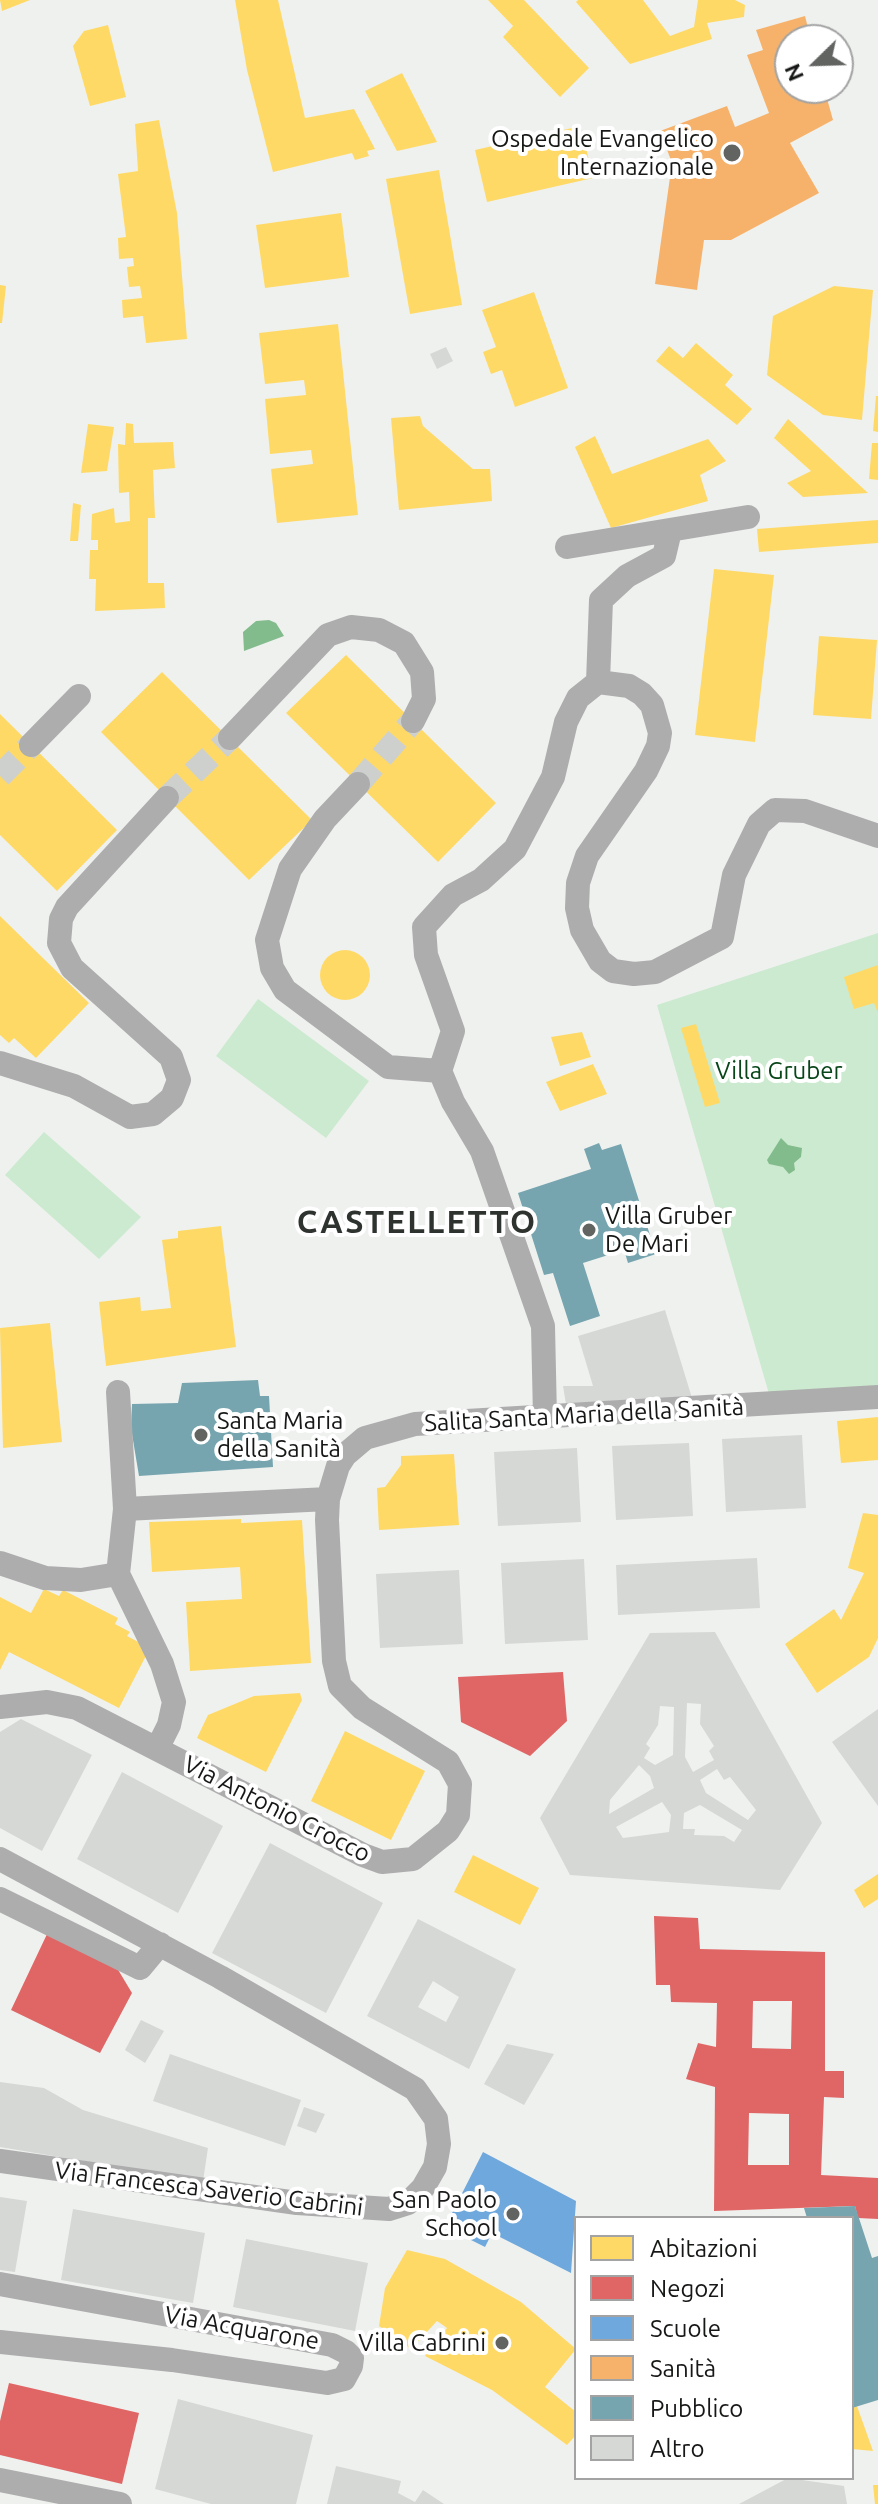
<!DOCTYPE html>
<meta charset="utf-8">
<style>
body{margin:0}
#map{position:relative;width:878px;height:2504px;overflow:hidden;background:#eff1ef;font-family:Ubuntu,sans-serif}
canvas{display:block}
.legend{position:absolute;left:574px;top:2216px;width:280px;height:264px;box-sizing:border-box;background:#fff;border:2px solid #a2a3a2;margin:0;padding:10px 14px;list-style:none;font-size:24px;color:#161816}
.legend li{display:flex;align-items:center;gap:16px;height:40px}
.legend b{width:40px;border:2px solid #a2a3a2}
.north{position:absolute;left:774px;top:24px;width:80px;height:80px;box-sizing:border-box;background:#fff;border:2px solid #a2a3a2;border-radius:50%;rotate:247deg;font-size:22px;font-weight:700;line-height:32px;text-align:center;color:#161816}
.north::after{content:'';display:block;margin:auto;width:28px;height:36px;background:#626462;clip-path:polygon(50% 0,100% 100%,50% 72%,0 100%)}
</style>
<div id="map">
<canvas width="878" height="2504"></canvas>
<ul class="legend">
<li><b style="height:22px;background:#ffd966"></b>Abitazioni</li>
<li><b style="height:22px;background:#e06666"></b>Negozi</li>
<li><b style="height:22px;background:#6fa8dc"></b>Scuole</li>
<li><b style="height:22px;background:#f6b26b"></b>Sanità</li>
<li><b style="height:22px;background:#76a5af"></b>Pubblico</li>
<li><b style="height:22px;background:#d6d8d6"></b>Altro</li>
</ul>
<div class="north">N</div>
</div>
<script>
const g = document.querySelector('canvas').getContext('2d');
g.lineJoin = 'round';
function paint(path, color) { g.fillStyle = color; g.fill(path, 'evenodd'); }
const shape = rows => new Path2D(rows.map(r => 'M' + r).join(''));
function stroke(path, color, width, dash) { g.strokeStyle = color; g.lineWidth = width; g.lineCap = dash ? 'butt' : 'round'; g.setLineDash(dash || []); g.stroke(path); }
function write(font, color, halo, rows, align = 'center') {
  g.font = font + ' Ubuntu,sans-serif'; g.lineWidth = 8; g.setLineDash([]); g.textBaseline = 'middle'; g.strokeStyle = halo; g.fillStyle = color; for (const [text, x, y, turn = 0] of rows) {
    g.save(); g.translate(x, y); g.rotate((+turn || 0) * Math.PI / 180); g.textAlign = isNaN(turn) ? turn : align; if (halo) g.strokeText(text, 0, 0); g.fillText(text, 0, 0); g.restore();
  }
}
const green = shape([
 [878,933,878,1389,769,1394,657,1005],
 [258,999,369,1081,326,1138,216,1056],
 [44,1132,141,1217,99,1259,5,1175]
]);
const water = shape([
 [269,620,276,623,284,636,244,651,243,632,256,621],
 [781,1138,788,1145,802,1148,801,1157,794,1163,795,1170,789,1174,783,1167,769,1164,767,1160]
]);
const homes = shape([
 [0,0,30,0,2,11],
 [235,0,278,0,305,118,354,109,375,149,367,151,369,156,355,160,352,153,273,172,247,70],
 [488,0,524,0,589,68,560,97,503,37,513,26],
 [578,0,643,0,670,36,694,27,698,0,735,0,745,5,744,17,707,23,712,39,630,64,576,2],
 [108,25,126,97,90,106,73,46,84,31],
 [402,73,437,142,397,151,365,91],
 [159,120,177,213,187,339,146,343,143,316,123,318,122,300,142,298,140,286,129,287,127,267,134,266,133,258,119,259,118,238,126,237,118,174,138,171,135,124],
 [581,126,593,178,487,202,475,150],
 [439,170,462,305,410,314,386,179],
 [341,213,349,277,265,288,256,225],
 [0,285,6,286,2,323,0,323],
 [834,286,873,290,862,420,823,415,767,375,773,316],
 [534,292,568,388,515,407,502,370,491,374,483,352,496,347,482,310],
 [338,324,358,515,277,523,271,469,313,464,311,450,270,454,265,399,306,395,304,380,265,384,259,333],
 [696,343,733,375,725,385,752,409,737,425,656,361,669,346,683,358],
 [876,396,878,396,878,432,873,431],
 [420,416,423,426,473,469,490,469,492,501,399,510,391,418],
 [788,419,868,493,803,497,787,483,811,471,774,438],
 [126,423,133,424,134,443,173,442,175,468,153,470,155,518,148,518,148,583,164,583,165,608,95,611,96,579,89,579,90,550,98,550,98,540,91,540,92,514,114,508,115,523,130,521,129,492,119,493,118,444,125,445],
 [88,424,114,427,107,471,81,473],
 [595,436,612,474,708,439,726,461,700,475,708,501,611,528,575,447],
 [872,443,878,443,878,480,869,479],
 [73,503,81,505,78,541,70,541],
 [878,520,878,543,759,552,757,529],
 [714,569,774,575,755,742,695,735],
 [819,636,877,640,871,719,813,715],
 [346,655,496,803,438,862,286,713],
 [162,672,312,820,249,880,101,732],
 [0,714,117,830,57,891,0,835],
 [0,916,89,1003,36,1058,14,1038,9,1043,0,1035],
 '320 975a25 25 0 1 1 50 0a25 25 0 1 1-50 0Z',
 [878,965,878,1013,874,1003,854,1009,844,977],
 [696,1024,720,1103,705,1107,681,1028],
 [582,1032,591,1057,560,1066,551,1037],
 [593,1064,607,1094,560,1111,546,1082],
 [221,1226,236,1347,106,1366,99,1302,140,1297,141,1311,171,1308,162,1240,178,1238,178,1231],
 [50,1323,62,1442,3,1448,0,1328],
 [878,1417,878,1460,841,1463,837,1421],
 [454,1454,459,1525,379,1530,377,1488,385,1487,401,1465,401,1456],
 [863,1513,878,1515,878,1638,869,1657,817,1693,785,1644,834,1609,841,1620,864,1573,848,1568],
 [241,1519,241,1523,302,1520,311,1663,190,1671,186,1602,242,1599,240,1567,152,1572,149,1522],
 [44,1589,59,1596,63,1590,118,1618,115,1624,130,1632,127,1636,150,1648,119,1708,9,1652,0,1670,0,1597,31,1613],
 [300,1693,302,1700,266,1772,197,1738,208,1715,254,1696],
 [345,1731,425,1771,391,1840,311,1801],
 [473,1855,539,1888,520,1925,454,1892],
 [878,1874,878,1899,864,1908,854,1890],
 [407,2250,445,2259,521,2302,576,2349,545,2387,576,2412,576,2435,567,2445,492,2390,425,2356,447,2328,437,2321,411,2349,379,2326,385,2288],
 [857,2406,873,2451,852,2449,852,2408],
 [873,2485,878,2485,878,2504,875,2504]
]);
const shops = shape([
 [563,1672,567,1721,530,1756,461,1722,458,1677],
 [654,1916,698,1918,700,1949,825,1952,825,2071,844,2071,844,2098,824,2097,821,2175,878,2178,878,2219,858,2218,855,2206,714,2211,715,2087,686,2079,698,2043,716,2047,717,2003,671,2002,670,1985,656,1985],
 [753,2001,792,2001,791,2049,752,2048],
 [749,2113,789,2114,789,2165,748,2165],
 [48,1932,114,1963,132,1993,100,2053,11,2010],
 [9,2383,139,2413,122,2484,0,2455,0,2421]
]);
const schools = shape([
 [483,2152,576,2201,571,2273,492,2233,485,2247,445,2227]
]);
const health = shape([
 [805,16,811,40,790,40,790,88,824,88,833,120,790,143,819,193,731,240,704,240,697,290,655,284,672,163,660,131,727,106,735,127,769,113,747,55,763,50,756,30]
]);
const public = shape([
 [599,1143,602,1150,621,1144,656,1254,628,1263,624,1250,583,1263,600,1316,570,1326,553,1273,544,1275,518,1193,591,1169,584,1149],
 [258,1380,260,1396,269,1396,273,1467,139,1476,131,1428,132,1404,178,1403,182,1383],
 [855,2206,872,2258,878,2256,878,2400,852,2408,852,2218,807,2218,804,2208]
]);
const building = shape([
 [446,347,453,361,437,369,430,354],
 [665,1310,692,1398,566,1404,563,1386,593,1386,578,1336],
 [802,1435,806,1508,726,1512,722,1439],
 [689,1443,693,1516,616,1520,612,1446],
 [577,1448,581,1522,498,1526,494,1452],
 [757,1558,760,1608,618,1615,616,1565],
 [584,1559,588,1640,505,1644,501,1563],
 [459,1570,463,1644,380,1648,376,1574],
 [715,1632,822,1823,780,1890,570,1875,540,1818,650,1633],
 [687,1703,701,1704,700,1724,714,1746,709,1751,714,1760,693,1772,685,1757],
 [660,1706,674,1707,673,1755,655,1765,644,1758,650,1748,646,1744,658,1725],
 [639,1765,650,1776,654,1788,609,1814,610,1800],
 [717,1769,724,1780,730,1777,756,1810,748,1820,706,1793,700,1780],
 [662,1802,671,1815,669,1832,623,1838,616,1827],
 [700,1805,742,1830,734,1842,724,1836,694,1835,695,1829,683,1829,684,1813],
 [878,1709,878,1806,832,1742],
 [21,1719,92,1755,42,1851,0,1828,0,1732],
 [122,1772,223,1826,178,1913,77,1859],
 [270,1843,383,1903,326,2013,212,1953],
 [418,1919,516,1969,469,2069,367,2016],
 [433,1981,459,1997,446,2022,418,2007],
 [141,2020,164,2031,145,2063,125,2050],
 [507,2044,554,2054,524,2105,484,2084],
 [170,2054,301,2100,285,2146,153,2101],
 [0,2082,44,2088,83,2110,208,2148,203,2181,0,2147],
 [304,2107,325,2114,316,2133,297,2126],
 [0,2197,27,2201,15,2272,0,2270],
 [73,2209,205,2233,193,2303,61,2280],
 [246,2239,368,2263,355,2331,233,2307],
 [178,2399,313,2435,296,2504,211,2504,155,2489],
 [336,2466,401,2481,398,2493,415,2502,423,2490,444,2504,327,2504],
 [788,2478,844,2486,847,2504,739,2504]
]);
const minorTunnel = shape([
 [0,776,31,745],
 [358,784,413,721],
 [167,798,230,738]
]);
const minor = shape([
 [567,547,748,517],
 [598,682,601,600,627,576,664,556,670,531],
 [230,738,328,635,351,627,379,630,404,643,422,672,424,699,413,721],
 [31,745,79,696],
 [358,784,325,819,290,869,267,940,272,968,285,990,388,1067,440,1071],
 [0,1063,74,1086,130,1117,153,1114,172,1098,179,1080,171,1057,72,968,59,943,61,919,67,907,167,798],
 [118,1392,125,1509,118,1574,162,1664,174,1702,169,1725,157,1749],
 [545,1417,543,1326,482,1151,453,1102,440,1071,453,1031,426,955,424,927,453,895,481,880,515,849,553,777,566,722,578,698,598,682,629,686,642,694,652,705,660,733,658,746,646,771,587,856,578,883,577,908,582,930,600,961,613,971,634,974,655,972,722,937,734,875,759,824,775,810,805,811,878,836],
 [125,1509,328,1499],
 [0,1563,45,1578,81,1580,118,1574],
 [0,1707,47,1702,77,1708,363,1855,382,1862,413,1859,448,1831,458,1815,460,1784,448,1762,362,1708,340,1686,334,1661,327,1520,328,1499,338,1466,345,1455,365,1438,415,1424,878,1397],
 [0,1859,220,1977,415,2089,436,2119,439,2144,435,2167,423,2188,408,2203,389,2209,297,2203,0,2161],
 [0,1899,140,1968,160,1944],
 [0,2284,332,2345,346,2352,352,2358,351,2366,344,2379,327,2383,172,2360,0,2342],
 [0,2480,120,2504]
]);
const markers = [
 [732,153,10,"#626462"],
 [589,1230,8,"#626462"],
 [201,1435,8,"#626462"],
 [513,2214,8,"#626462"],
 [502,2343,8,"#626462"]
];
const poiNames = [
 ["Ospedale Evangelico",714,139],
 ["Internazionale",714,167],
 ["Villa Gruber",605,1216,"left"],
 ["De Mari",605,1244,"left"],
 ["Santa Maria",217,1421,"left"],
 ["della Sanità",217,1449,"left"],
 ["San Paolo",497,2200],
 ["School",497,2228],
 ["Villa Cabrini",486,2343]
];
const parkNames = [
 ["Villa Gruber",779,1071]
];
const streetNames = [
 ["Salita Santa Maria della Sanità",584,1415,-3],
 ["Via Antonio Crocco",277,1809,27],
 ["Via Francesca Saverio Cabrini",209,2189,7],
 ["Via Acquarone",242,2328,10]
];
const districtNames = [
 ["CASTELLETTO",417,1222]
];
paint(green, '#cceacf');
paint(water, '#83bc8c');
paint(homes, '#ffd966');
paint(shops, '#e06666');
paint(schools, '#6fa8dc');
paint(health, '#f6b26b');
paint(public, '#76a5af');
paint(building, '#d6d8d6');
stroke(minorTunnel, '#ced0ce', 24, [24, 12]);
stroke(minor, '#adadad', 24);
for (const [x, y, r, color] of markers) { const dot = new Path2D(); dot.arc(x, y, r, 0, 2 * Math.PI); g.fillStyle = color; g.fill(dot); stroke(dot, '#fff', 3); }
write('24px', '#161816', '#fff', poiNames, 'right');
write('24px', '#084619', '#fff', parkNames);
write('24px', '#161816', '#fff', streetNames);
g.letterSpacing = '2px';
write('bold 32px', '#2f332f', '#fff', districtNames);
g.letterSpacing = '0px';
</script>
